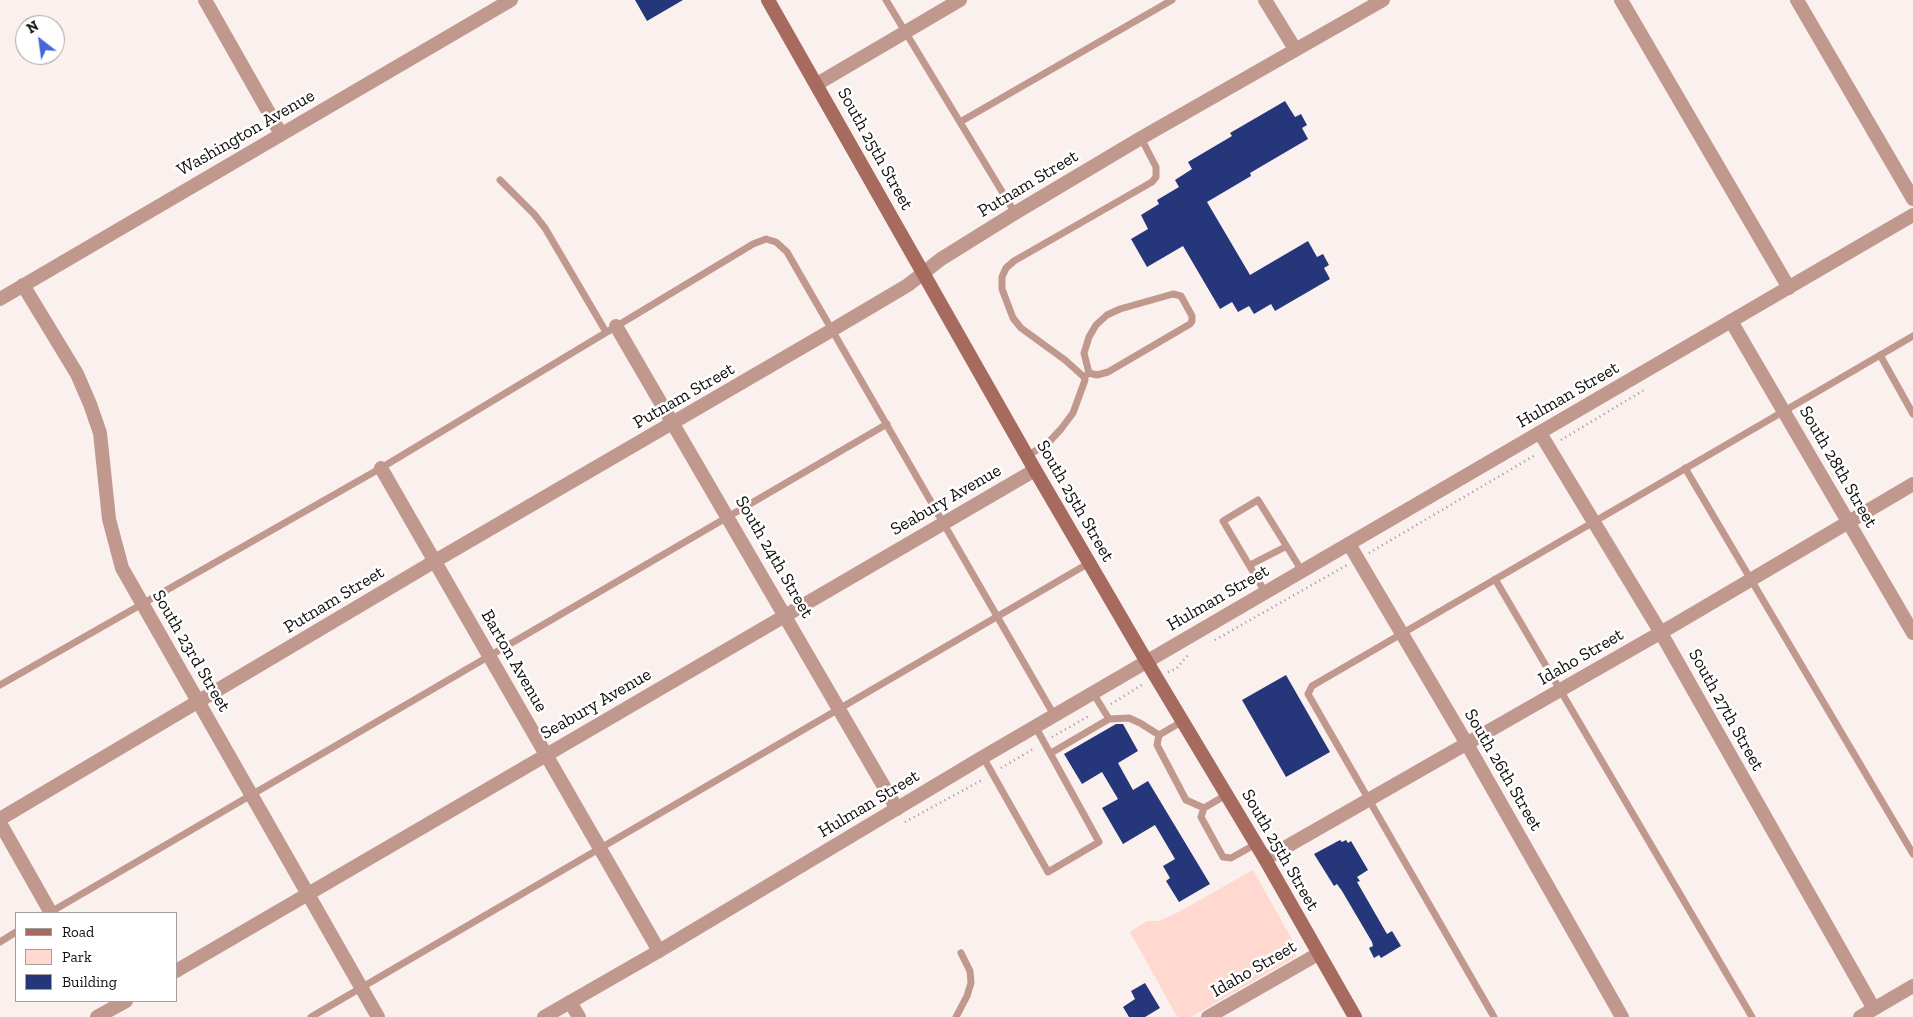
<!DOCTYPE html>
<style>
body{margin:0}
#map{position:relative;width:1913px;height:1017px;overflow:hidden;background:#faf1ee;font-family:"Zilla Slab",serif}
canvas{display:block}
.legend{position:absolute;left:15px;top:912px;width:162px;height:90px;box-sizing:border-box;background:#fff;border:1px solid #a09f9e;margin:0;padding:6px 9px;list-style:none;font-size:15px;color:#110e0d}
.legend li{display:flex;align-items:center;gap:10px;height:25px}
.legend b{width:25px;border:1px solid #a09f9e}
.north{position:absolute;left:15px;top:15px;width:50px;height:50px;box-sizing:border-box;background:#fff;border:1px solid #a09f9e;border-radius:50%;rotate:330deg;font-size:14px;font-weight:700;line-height:20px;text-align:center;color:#110e0d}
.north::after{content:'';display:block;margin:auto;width:18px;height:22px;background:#4766d9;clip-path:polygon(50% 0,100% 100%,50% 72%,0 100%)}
</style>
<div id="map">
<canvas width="1913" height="1017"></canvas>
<ul class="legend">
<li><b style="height:6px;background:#a66b5e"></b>Road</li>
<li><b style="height:14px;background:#ffd9d0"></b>Park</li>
<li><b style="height:14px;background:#25377a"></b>Building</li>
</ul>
<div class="north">N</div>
</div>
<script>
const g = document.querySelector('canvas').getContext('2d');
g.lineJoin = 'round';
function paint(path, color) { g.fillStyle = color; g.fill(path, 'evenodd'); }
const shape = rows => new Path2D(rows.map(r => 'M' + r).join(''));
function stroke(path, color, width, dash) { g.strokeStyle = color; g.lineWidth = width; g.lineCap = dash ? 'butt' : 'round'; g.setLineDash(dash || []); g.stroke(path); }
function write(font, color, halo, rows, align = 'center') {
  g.font = font + ' "Zilla Slab",serif'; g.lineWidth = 5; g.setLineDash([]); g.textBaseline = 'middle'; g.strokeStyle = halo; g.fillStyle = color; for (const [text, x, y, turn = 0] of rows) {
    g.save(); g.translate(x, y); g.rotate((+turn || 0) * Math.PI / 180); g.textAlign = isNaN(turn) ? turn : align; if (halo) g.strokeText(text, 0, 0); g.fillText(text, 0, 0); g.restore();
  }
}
const green = shape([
 [1253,870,1298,950,1294,958,1191,1017,1179,1017,1176,1015,1130,932,1147,921,1158,921,1173,915]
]);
const building = shape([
 [635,0,683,0,647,21],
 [1285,101,1295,117,1301,114,1307,125,1302,128,1308,139,1250,173,1251,176,1207,202,1250,275,1308,241,1317,257,1323,254,1329,265,1324,268,1330,279,1275,311,1271,304,1254,314,1249,306,1238,312,1232,302,1220,309,1183,246,1147,267,1131,239,1148,229,1141,215,1159,204,1157,200,1179,187,1175,180,1192,169,1188,162,1232,136,1230,133],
 [1286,675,1330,752,1286,777,1242,700],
 [1116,724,1123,724,1138,751,1118,763,1133,790,1148,781,1210,884,1179,902,1166,881,1170,878,1163,866,1175,859,1155,825,1123,844,1102,808,1118,799,1102,772,1082,784,1064,754],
 [1340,840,1342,842,1346,840,1348,843,1351,841,1368,870,1357,877,1360,881,1357,882,1387,934,1392,931,1401,946,1381,958,1379,955,1374,958,1369,948,1373,946,1372,942,1342,891,1337,884,1334,886,1314,854],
 [1145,983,1160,1008,1145,1017,1129,1017,1123,1007,1135,999,1131,991]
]);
const path = shape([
 [1561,440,1644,390],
 [1369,553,1537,454],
 [1215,640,1347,565],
 [1168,672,1176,669,1188,655],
 [1111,704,1145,683],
 [1052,737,1089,716],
 [1001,768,1035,748],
 [905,822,984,779]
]);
const service = shape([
 [886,0,1015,213],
 [960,122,1172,0],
 [500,180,534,214,545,228,606,332],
 [1880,355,1913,414],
 [1084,377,1065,360,1021,328,1013,318,1002,289,1002,277,1006,268,1014,261,1152,182,1156,177,1156,167,1141,138],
 [1027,456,1048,443,1061,429,1073,413,1085,380,1084,377,1089,373,1084,353,1089,337,1096,325,1107,315,1120,309,1173,294,1181,296,1192,316,1192,321,1190,324,1108,372,1097,375,1089,373],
 [1685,468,1913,854],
 [1250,565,1285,547],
 [1495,579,1752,1017],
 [1265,592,1223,521,1258,500,1302,571],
 [0,685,381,468,753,244,766,239,776,242,787,252,1054,715],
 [1109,719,1129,718,1140,723,1159,735],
 [1183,721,1159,735,1157,745,1186,800,1204,808],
 [1051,753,1109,719,1093,693],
 [983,757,1048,872,1099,842,1035,726],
 [1226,795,1204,808,1201,817,1223,857,1231,858,1256,844],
 [49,913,887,424],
 [0,942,16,932],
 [311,1017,1089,563],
 [956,1017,967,996,971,983,970,971,961,953],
 [1494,1017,1308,694,1312,686,1913,336]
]);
const minor = shape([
 [205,0,281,134],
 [1265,0,1295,49],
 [1621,0,1789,288],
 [1797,0,1913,199],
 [817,84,960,0],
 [23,285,77,374,90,404,100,433,109,519,122,568,378,1017],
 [0,299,511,0],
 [1731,321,1913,633],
 [616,326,897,809],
 [1540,433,1661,633,1874,1009],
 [381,468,659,951],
 [1349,544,1467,744,1622,1017],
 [0,819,435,561,832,330,908,285,941,259,1015,213,1141,138,1383,0],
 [0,823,51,913],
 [1265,859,1674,625,1913,484],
 [176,971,1035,470],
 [570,1002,579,1017],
 [97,1017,126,1001],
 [1208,1017,1318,954],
 [1860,1017,1913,986]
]);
const tertiary = shape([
 [544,1017,659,951,983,757,1913,215]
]);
const secondary = shape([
 [768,0,1035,470,1147,662,1265,859,1355,1017]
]);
const streetNames = [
 ["Washington Avenue",246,133,-30],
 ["South 25th Street",875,149,61],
 ["Putnam Street",1028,184,-31],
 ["Hulman Street",1568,395,-30],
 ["Putnam Street",684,396,-30],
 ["South 28th Street",1838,467,60],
 ["Seabury Avenue",946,500,-30],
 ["South 25th Street",1075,501,60],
 ["South 24th Street",774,557,60],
 ["Hulman Street",1218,598,-30],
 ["Putnam Street",334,600,-31],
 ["South 23rd Street",191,651,60],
 ["Idaho Street",1581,657,-30],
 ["Barton Avenue",514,661,60],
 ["Seabury Avenue",596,704,-30],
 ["South 27th Street",1726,710,61],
 ["South 26th Street",1503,770,60],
 ["Hulman Street",869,804,-31],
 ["South 25th Street",1280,850,60],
 ["Idaho Street",1254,969,-30]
];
paint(green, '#ffd9d0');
paint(building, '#25377a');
stroke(path, '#999390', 2.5, [1, 4]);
stroke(service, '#c1988e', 7);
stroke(minor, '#c1988e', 14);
stroke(tertiary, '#c1988e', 14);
stroke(secondary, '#a66b5e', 14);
write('18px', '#110e0d', '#fff', streetNames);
</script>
